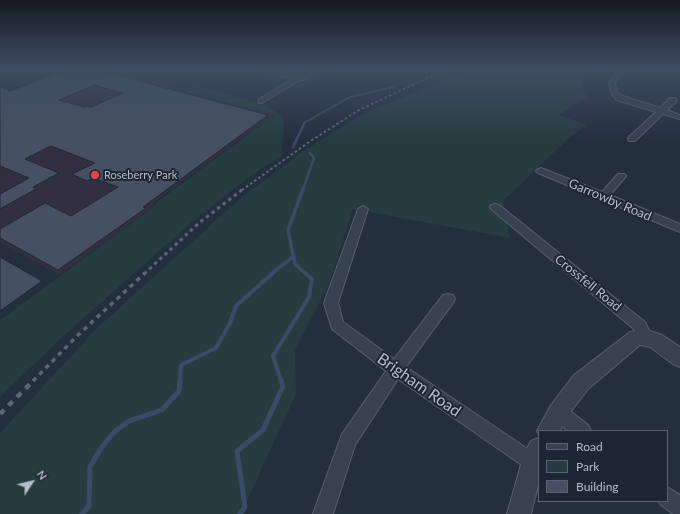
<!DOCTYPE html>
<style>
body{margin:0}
#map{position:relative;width:680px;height:514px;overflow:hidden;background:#242f3e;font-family:Lato,sans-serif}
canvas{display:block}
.legend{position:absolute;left:538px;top:430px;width:130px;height:72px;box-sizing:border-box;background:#1d2633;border:1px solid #59626f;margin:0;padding:5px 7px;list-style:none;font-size:12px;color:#b4bcc9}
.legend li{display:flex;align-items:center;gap:8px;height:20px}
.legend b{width:20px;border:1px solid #59626f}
.north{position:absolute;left:12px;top:462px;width:40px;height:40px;-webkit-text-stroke:3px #1d2633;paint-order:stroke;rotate:55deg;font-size:11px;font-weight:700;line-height:16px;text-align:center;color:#b4bcc9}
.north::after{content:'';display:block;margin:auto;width:14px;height:18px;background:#b4bcc9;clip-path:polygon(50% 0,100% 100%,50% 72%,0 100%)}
</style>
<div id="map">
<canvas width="680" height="514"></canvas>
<ul class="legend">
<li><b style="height:5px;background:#38414e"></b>Road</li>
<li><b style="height:11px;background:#263c3f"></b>Park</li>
<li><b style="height:11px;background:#455162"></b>Building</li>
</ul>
<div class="north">N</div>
</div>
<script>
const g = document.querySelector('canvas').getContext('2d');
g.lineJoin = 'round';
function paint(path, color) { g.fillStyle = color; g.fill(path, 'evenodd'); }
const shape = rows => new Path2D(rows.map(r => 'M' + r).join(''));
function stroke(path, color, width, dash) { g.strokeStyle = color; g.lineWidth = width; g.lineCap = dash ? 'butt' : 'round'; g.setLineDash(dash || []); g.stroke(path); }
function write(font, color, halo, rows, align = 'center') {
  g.font = font + ' Lato,sans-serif'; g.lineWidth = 4; g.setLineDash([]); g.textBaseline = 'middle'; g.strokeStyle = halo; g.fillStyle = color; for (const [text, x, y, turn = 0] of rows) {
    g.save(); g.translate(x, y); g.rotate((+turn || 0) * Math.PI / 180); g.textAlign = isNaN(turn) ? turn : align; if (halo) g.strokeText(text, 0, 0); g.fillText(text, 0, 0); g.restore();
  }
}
const medical = shape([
 [92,69,103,69,172,86,173,88,274,115,155,201,154,207,59,275,0,242,0,106]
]);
const green = shape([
 [471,69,590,69,583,75,581,86,587,97,559,115,587,125,569,138,503,201,510,238,353,209,328,286,295,350,296,394,241,514,0,514,0,433,97,328,241,198,302,152,364,113],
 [195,85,258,103,261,102,281,115,283,118,284,128,281,152,284,154,253,174,194,220,61,338,0,397,0,320,154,207,157,202,274,115,183,91]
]);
const streamFar4 = shape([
 [304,123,350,97,394,87]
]);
const streamFar3 = shape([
 [293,147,305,122],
 [303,190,314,158,310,153]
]);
const streamFar2 = shape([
 [303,189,288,230,295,264,306,274],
 [271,274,294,256]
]);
const streamFar1 = shape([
 [180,381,181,365,216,348,230,323,236,306,273,273],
 [281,381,273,356,309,297,312,279,305,273]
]);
const stream = shape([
 [82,514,89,506,90,467,101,448,114,432,129,421,162,410,179,391,180,380],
 [240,514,245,507,237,451,263,430,283,386,281,380]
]);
const building = shape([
 [69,69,94,69,268,115,143,207,146,208,58,270,0,238,0,229,45,203,71,216,118,187,93,178,87,181,72,174,95,163,51,146,25,159,59,173,33,187,36,189,0,209,0,194,29,178,0,166,0,87,10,91,69,69],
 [94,85,123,93,91,107,88,106,85,107,59,100,94,85],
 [0,257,42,281,0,311,0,257]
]);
const minor = shape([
 [256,69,267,69,302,77,315,69,322,69,305,80,300,80,262,103,259,103,259,99,293,79,256,69],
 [622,69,630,69,623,73,615,83,617,92,623,96,660,108,670,98,676,98,676,102,667,110,680,115,680,119,663,114,635,141,629,141,628,139,629,137,656,112,617,100,612,94,609,83,619,71,622,69],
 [541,168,602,192,618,174,624,174,626,176,610,195,680,224,680,232,538,173,536,171,538,169,541,168],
 [495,204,499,205,645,322,652,337,650,341,645,343,640,341,635,330,491,209,490,207,491,205,495,204],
 [363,206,368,209,338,303,343,322,394,359,443,295,448,294,453,295,455,299,453,303,406,367,538,456,538,468,532,471,526,468,398,379,355,445,333,514,313,514,342,434,386,371,332,329,324,303,358,209,363,206],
 [558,404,564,406,588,425,591,431,568,431,552,418,550,412,552,406,558,404],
 [667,487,680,495,680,514,673,514,660,504,659,501,667,501,667,487]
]);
const tertiary = shape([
 [645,329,662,335,680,347,680,367,673,364,650,347,640,345,588,389,565,419,560,431,539,431,539,435,537,431,551,405,574,375,630,332,645,329],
 [539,438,539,481,531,514,507,514,524,454,531,441,539,438]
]);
const railFar3 = shape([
 [242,190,309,142,359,110,425,79,452,69]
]);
const railFar2 = shape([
 [144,274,199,223,243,189]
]);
const railFar1 = shape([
 [33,381,78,335,145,273]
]);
const rail = shape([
 [0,414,34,380]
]);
const markers = [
 [95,175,5,"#e0444e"]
];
const farPoinames = [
 ["Roseberry Park",104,175]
];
const streetNames = [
 ["Garrowby Road",610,200,23],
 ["Crossfell Road",588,283,39]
];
const nearStreetnames = [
 ["Brigham Road",419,385,35]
];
paint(medical, '#32303f');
paint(green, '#263c3f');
stroke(streamFar4, '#394c67', 2);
stroke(streamFar3, '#394c67', 2.5);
stroke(streamFar2, '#394c67', 3.5);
stroke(streamFar1, '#394c67', 4);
stroke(stream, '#394c67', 5);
paint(building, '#455162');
stroke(building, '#1f2835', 1);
stroke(minor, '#565f6c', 2);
stroke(tertiary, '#565f6c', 2);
paint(minor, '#38414e');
paint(tertiary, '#38414e');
stroke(railFar3, '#5a6575', 2, [2.5, 2.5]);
stroke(railFar2, '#5a6575', 3, [3.5, 3.5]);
stroke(railFar1, '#5a6575', 3.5, [4.5, 4.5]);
stroke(rail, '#5a6575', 4.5, [6, 6]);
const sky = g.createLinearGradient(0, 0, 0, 141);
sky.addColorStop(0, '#141a22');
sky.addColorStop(0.49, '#3f4d63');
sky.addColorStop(1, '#3f4d6300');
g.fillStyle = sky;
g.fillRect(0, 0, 680, 141);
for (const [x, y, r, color] of markers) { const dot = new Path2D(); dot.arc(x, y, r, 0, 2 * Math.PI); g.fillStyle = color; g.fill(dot); stroke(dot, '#1d2633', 1.5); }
write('11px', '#b4bcc9', '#1d2633', farPoinames, 'left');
write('13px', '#b4bcc9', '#1d2633', streetNames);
write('16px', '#b4bcc9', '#1d2633', nearStreetnames);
</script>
